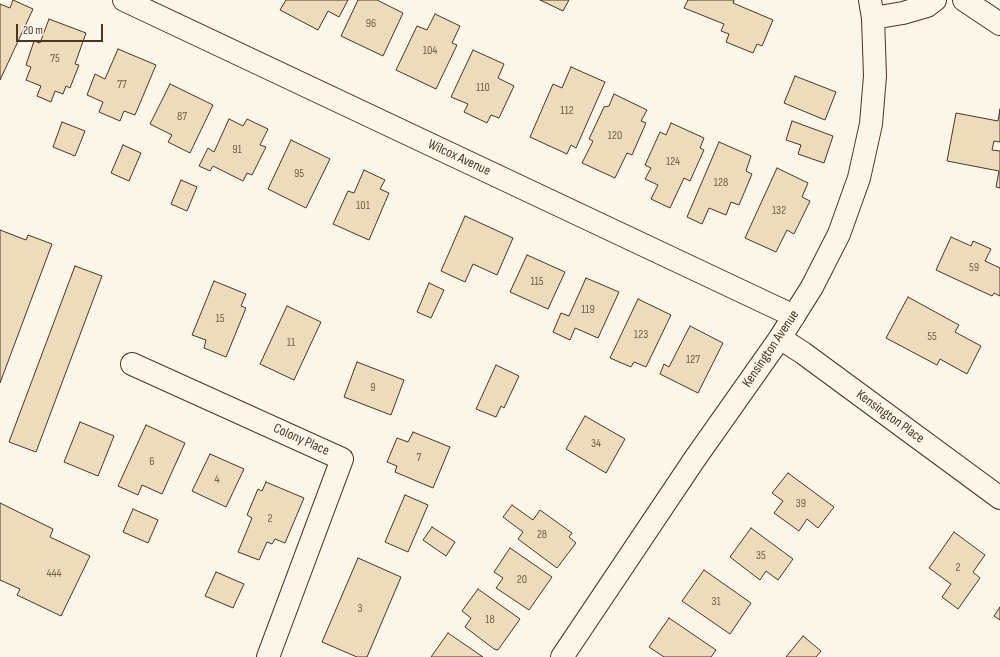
<!DOCTYPE html>
<style>
body{margin:0}
#map{position:relative;width:1000px;height:657px;overflow:hidden;background:#fbf6e9;font-family:"Sofia Sans Condensed",sans-serif}
canvas{display:block}
.scale{position:absolute;left:16px;top:24px;width:87px;height:18px;box-sizing:border-box;border:2px solid #4a3520;border-top:0;padding-left:5px;font-size:12px;line-height:14px;white-space:nowrap;color:#4a3520;-webkit-text-stroke:3px #fbf6e9;paint-order:stroke}
</style>
<div id="map">
<canvas width="1000" height="657"></canvas>
<div class="scale">20 m</div>
</div>
<script>
const g = document.querySelector('canvas').getContext('2d');
g.lineJoin = 'round';
function paint(path, color) { g.fillStyle = color; g.fill(path, 'evenodd'); }
const shape = rows => new Path2D(rows.map(r => 'M' + r).join(''));
function stroke(path, color, width, dash) { g.strokeStyle = color; g.lineWidth = width; g.lineCap = dash ? 'butt' : 'round'; g.setLineDash(dash || []); g.stroke(path); }
function write(font, color, halo, rows, align = 'center') {
  g.font = font + ' "Sofia Sans Condensed",sans-serif'; g.lineWidth = 3; g.setLineDash([]); g.textBaseline = 'middle'; g.strokeStyle = halo; g.fillStyle = color; for (const [text, x, y, turn = 0] of rows) {
    g.save(); g.translate(x, y); g.rotate((+turn || 0) * Math.PI / 180); g.textAlign = isNaN(turn) ? turn : align; if (halo) g.strokeText(text, 0, 0); g.fillText(text, 0, 0); g.restore();
  }
}
const building = shape([
 [13,0,33,9,0,80,0,4,10,8,13,0],
 [286,0,348,0,339,17,328,11,318,30,280,10,286,0],
 [358,0,377,0,403,13,383,56,341,36,358,0],
 [540,0,569,0,563,11,540,0],
 [688,0,734,0,733,3,773,20,762,46,757,44,753,53,726,42,729,34,721,31,724,24,684,8,688,0],
 [435,14,460,26,452,43,457,45,436,89,396,70,417,26,427,30,435,14],
 [49,19,86,33,75,64,79,65,70,88,66,86,63,94,55,91,51,102,37,96,41,86,26,80,31,67,26,65,34,41,40,43,49,19],
 [118,49,156,65,135,115,124,111,120,121,99,112,103,102,87,95,95,74,105,79,118,49],
 [473,50,504,64,498,78,514,86,499,118,491,115,487,123,464,112,468,104,451,97,473,50],
 [571,67,605,82,576,148,571,145,567,154,530,137,553,84,562,88,571,67],
 [795,76,836,92,825,120,784,103,795,76],
 [170,84,213,105,190,153,168,142,172,135,150,124,170,84],
 [614,94,647,110,641,121,646,123,632,155,627,153,615,178,582,163,593,141,589,139,604,107,609,106,614,94],
 [1000,109,1000,142,994,141,992,150,1000,151,1000,188,996,187,999,171,947,161,956,113,998,121,1000,109],
 [229,119,243,126,247,119,268,129,260,145,266,147,252,175,247,173,243,181,213,166,210,171,199,166,208,148,214,152,229,119],
 [792,121,833,136,824,163,798,154,801,145,786,140,792,121],
 [62,122,85,131,75,156,53,147,62,122],
 [671,123,704,138,700,148,704,150,690,181,684,178,670,208,651,199,658,185,645,179,651,168,645,165,660,132,666,135,671,123],
 [291,140,330,159,306,208,268,189,291,140],
 [719,142,751,156,746,171,752,174,739,205,731,202,726,215,709,208,702,224,687,217,719,142],
 [123,145,141,153,129,181,111,173,123,145],
 [777,168,808,183,802,197,810,201,794,234,787,230,776,252,745,238,777,168],
 [364,170,385,180,380,189,389,193,369,240,333,224,348,191,354,193,364,170],
 [181,180,197,187,187,211,171,204,181,180],
 [465,216,513,238,497,275,473,264,465,282,441,271,465,216],
 [0,230,26,240,28,235,52,244,0,383,0,230],
 [951,237,971,246,973,241,991,249,985,261,1000,268,1000,296,994,293,992,296,936,270,951,237],
 [527,255,565,272,548,309,510,292,527,255],
 [75,266,102,276,36,452,9,442,75,266],
 [586,278,619,292,598,338,575,328,570,340,553,332,561,313,569,316,586,278],
 [214,281,246,294,241,306,246,308,226,357,204,348,206,340,192,335,214,281],
 [429,283,444,290,431,318,417,312,429,283],
 [908,297,959,325,955,332,981,346,967,374,940,359,937,365,886,338,908,297],
 [638,299,671,315,646,367,634,362,631,367,610,358,638,299],
 [287,306,321,322,294,380,260,364,287,306],
 [690,326,723,343,698,393,660,374,664,364,669,367,690,326],
 [357,362,404,380,391,415,344,397,357,362],
 [496,365,519,376,504,408,501,406,496,417,476,409,496,365],
 [585,416,625,439,606,473,566,449,585,416],
 [80,422,114,436,98,476,64,462,80,422],
 [146,425,185,443,162,494,142,485,138,495,118,486,146,425],
 [413,432,450,447,433,488,395,472,397,466,387,462,397,438,408,442,413,432],
 [210,454,244,469,226,507,192,491,210,454],
 [788,473,834,507,818,528,807,519,799,531,774,513,783,501,772,493,788,473],
 [266,482,304,498,285,543,275,539,272,544,267,542,259,560,238,552,252,518,247,515,258,489,262,491,266,482],
 [405,495,428,505,408,552,385,542,405,495],
 [0,503,53,529,50,537,90,556,61,616,17,595,20,589,0,580,0,503],
 [512,505,533,520,540,510,572,533,569,537,576,543,557,568,518,539,523,532,503,517,512,505],
 [133,509,158,520,148,543,123,532,133,509],
 [432,527,455,542,446,556,423,540,432,527],
 [751,528,793,559,778,580,766,571,760,580,730,557,751,528],
 [954,532,985,555,973,572,980,578,958,609,942,597,951,584,929,568,954,532],
 [510,548,552,577,529,610,496,588,503,578,494,572,510,548],
 [358,558,401,577,367,657,357,657,322,642,358,558],
 [704,570,751,603,730,634,682,601,704,570],
 [216,572,244,584,233,608,205,596,216,572],
 [478,589,520,619,498,650,494,649,465,627,471,618,462,611,478,589],
 [1000,607,1000,620,994,616,1000,607],
 [669,618,716,650,711,657,664,657,649,647,669,618],
 [448,633,483,657,431,657,448,633],
 [803,636,821,651,816,657,786,657,803,636]
]);
const minor = shape([
 [124,0,794,316],
 [964,0,1000,24],
 [873,18,903,13,927,6,935,0],
 [780,338,803,353,1000,498],
 [132,364,342,459,268,657]
]);
const major = shape([
 [562,657,694,460,780,338,812,287,839,234,859,178,871,124,875,76,873,18,870,0]
]);
const numberNames = [
 ["96",371,24],
 ["104",430,51],
 ["75",55,59],
 ["77",122,85],
 ["110",483,88],
 ["112",567,111],
 ["87",182,117],
 ["120",615,136],
 ["91",237,150],
 ["124",673,162],
 ["95",299,174],
 ["128",721,183],
 ["101",363,206],
 ["132",779,211],
 ["59",974,268],
 ["115",537,282],
 ["119",588,310],
 ["15",220,319],
 ["123",641,335],
 ["55",932,337],
 ["11",291,343],
 ["127",693,360],
 ["9",373,388],
 ["34",596,444],
 ["7",419,458],
 ["6",152,462],
 ["4",217,480],
 ["39",801,504],
 ["2",270,519],
 ["28",542,535],
 ["35",761,556],
 ["2",958,568],
 ["444",54,574],
 ["20",522,580],
 ["31",716,602],
 ["3",360,609],
 ["18",490,620]
];
const streetNames = [
 ["Wilcox Avenue",459,158,25],
 ["Kensington Avenue",771,349,-56],
 ["Kensington Place",890,417,36],
 ["Colony Place",301,440,24]
];
paint(building, '#ecdcbc');
stroke(building, '#4a3520', 1);
stroke(minor, '#4a3520', 24);
stroke(major, '#4a3520', 24);
stroke(minor, '#fbf6e9', 22);
stroke(major, '#fbf6e9', 22);
write('12px', '#725f47', null, numberNames);
write('14px', '#4a3520', '#fbf6e9', streetNames);
</script>
